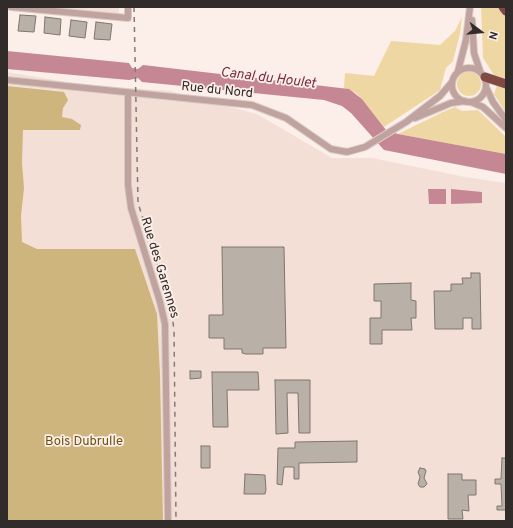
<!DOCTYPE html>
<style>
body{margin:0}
#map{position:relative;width:513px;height:528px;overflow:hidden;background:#fceee8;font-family:Overpass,sans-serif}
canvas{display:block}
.frame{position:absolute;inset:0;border:8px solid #312c2a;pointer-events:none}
.north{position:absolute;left:461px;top:12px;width:40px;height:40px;-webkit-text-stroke:3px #fceee8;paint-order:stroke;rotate:106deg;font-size:11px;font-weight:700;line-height:16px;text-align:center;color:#312c2a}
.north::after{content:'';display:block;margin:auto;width:14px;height:18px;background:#312c2a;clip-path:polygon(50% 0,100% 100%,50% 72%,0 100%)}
</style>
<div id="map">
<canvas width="513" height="528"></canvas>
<div class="frame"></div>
<div class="north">N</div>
</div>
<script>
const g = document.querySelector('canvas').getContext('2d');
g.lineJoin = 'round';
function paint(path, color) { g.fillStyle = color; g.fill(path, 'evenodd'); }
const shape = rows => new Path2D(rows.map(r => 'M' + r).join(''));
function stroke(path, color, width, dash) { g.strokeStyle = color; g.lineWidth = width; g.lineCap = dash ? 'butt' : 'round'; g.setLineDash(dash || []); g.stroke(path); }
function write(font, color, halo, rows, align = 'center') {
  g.font = font + ' Overpass,sans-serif'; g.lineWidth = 3.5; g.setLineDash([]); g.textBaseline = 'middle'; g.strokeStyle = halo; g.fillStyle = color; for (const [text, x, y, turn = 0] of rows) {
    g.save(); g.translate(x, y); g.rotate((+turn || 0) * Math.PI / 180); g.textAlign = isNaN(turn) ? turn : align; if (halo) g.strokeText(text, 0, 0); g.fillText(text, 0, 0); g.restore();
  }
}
const built = shape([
 [40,7,119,7,119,15],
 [7,72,84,85,170,91,257,114,332,158,372,158,465,177,506,183,506,521,7,521]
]);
const green = shape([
 [481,7,500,7,506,15,506,80,496,78,483,58],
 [462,17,460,34,453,61,446,68,440,90,384,127,362,99,356,93,344,88,345,73,374,76,391,41,440,45,455,31],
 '457 84a12 12 0 1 1 24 0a12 12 0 1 1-24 0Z',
 [497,85,506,87,506,113,494,94],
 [455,107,462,111,478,110,506,137,506,154,398,134,443,112]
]);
const forest = shape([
 [7,86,64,92,68,100,63,108,62,117,72,119,81,125,80,130,23,130,22,163,24,188,21,216,22,242,37,249,135,249,157,314,160,375,163,521,7,521]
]);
const water = shape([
 [7,51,129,63,132,68,138,69,143,65,349,89,362,99,386,130,398,134,506,154,506,174,384,150,351,113,342,106,324,100,142,82,138,78,129,80,7,69],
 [428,189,446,189,446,204,429,204],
 [451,189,482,192,482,203,451,204]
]);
const building = shape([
 [20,15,36,16,34,32,18,31,20,15],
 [45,17,61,19,60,35,44,33,45,17],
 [71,20,87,22,85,38,69,36,71,20],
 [96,22,112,24,110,40,94,39,96,22],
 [222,247,284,247,286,348,263,348,263,354,246,354,242,353,242,349,224,349,224,338,209,338,209,315,223,315,222,247],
 [471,273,480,273,481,329,472,329,472,318,463,318,463,329,435,329,434,291,451,291,451,284,463,284,462,278,471,278,471,273],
 [411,283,411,300,416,301,416,318,411,318,412,330,382,330,382,344,370,344,370,318,381,318,381,301,374,301,374,284,411,283],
 [190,371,201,371,201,378,190,379,190,371],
 [212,372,258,372,259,390,227,390,228,427,213,427,212,372],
 [275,380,310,380,310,433,299,433,298,393,287,393,288,433,276,434,275,380],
 [357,441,357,462,299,463,299,479,294,479,294,467,284,467,282,485,277,484,278,448,295,448,295,442,357,441],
 [201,446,210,446,210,468,201,468,201,446],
 [502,458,506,458,506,510,497,510,497,506,502,506,501,484,495,484,495,479,501,479,502,458],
 [420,468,425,469,426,471,424,478,427,484,424,487,420,487,418,484,420,477,418,472,420,468],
 [245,474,265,475,266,490,265,494,244,494,245,474],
 [448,474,462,474,462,480,476,480,476,495,468,495,469,511,462,510,463,519,448,519,448,474]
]);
const minor = shape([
 [11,7,128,18,128,7],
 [472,20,474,53,480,71],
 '452 85a17 17 0 1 1 34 0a17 17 0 1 1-34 0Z',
 [458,71,466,40,470,7],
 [7,80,252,105,286,118,331,149,347,152,365,147,406,122,440,96,452,82],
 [486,87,493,102,506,120],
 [128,93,128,185,131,208,160,302,165,324,168,521],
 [471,102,483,107,506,128],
 [415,118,451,103,465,101]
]);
const highway = shape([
 [503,7,506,11],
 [485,77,506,84]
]);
const rail = shape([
 [134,7,138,203,171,307,174,330,176,521]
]);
const streetNames = [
 ["Rue du Nord",217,91,6],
 ["Rue des Garennes",159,268,73]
];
const parkNames = [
 ["Bois Dubrulle",84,442]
];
const waterNames = [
 ["Canal du Houlet",268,79,7]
];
paint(built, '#f4dfd6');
paint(green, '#efd7a3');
paint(forest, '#ceb47d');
paint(water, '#c58794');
paint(building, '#b9b0a7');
stroke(building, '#7f766e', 1);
stroke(minor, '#d7cbc6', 8);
stroke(highway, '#d7cbc6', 10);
stroke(minor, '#c0a29f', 6);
stroke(highway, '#814844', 9);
stroke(rail, '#837a77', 1.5, [5, 5]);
write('13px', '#312c2a', '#fceee8', streetNames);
write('13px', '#6b510d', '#fceee8', parkNames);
write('italic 14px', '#792d43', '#fceee8', waterNames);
</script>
